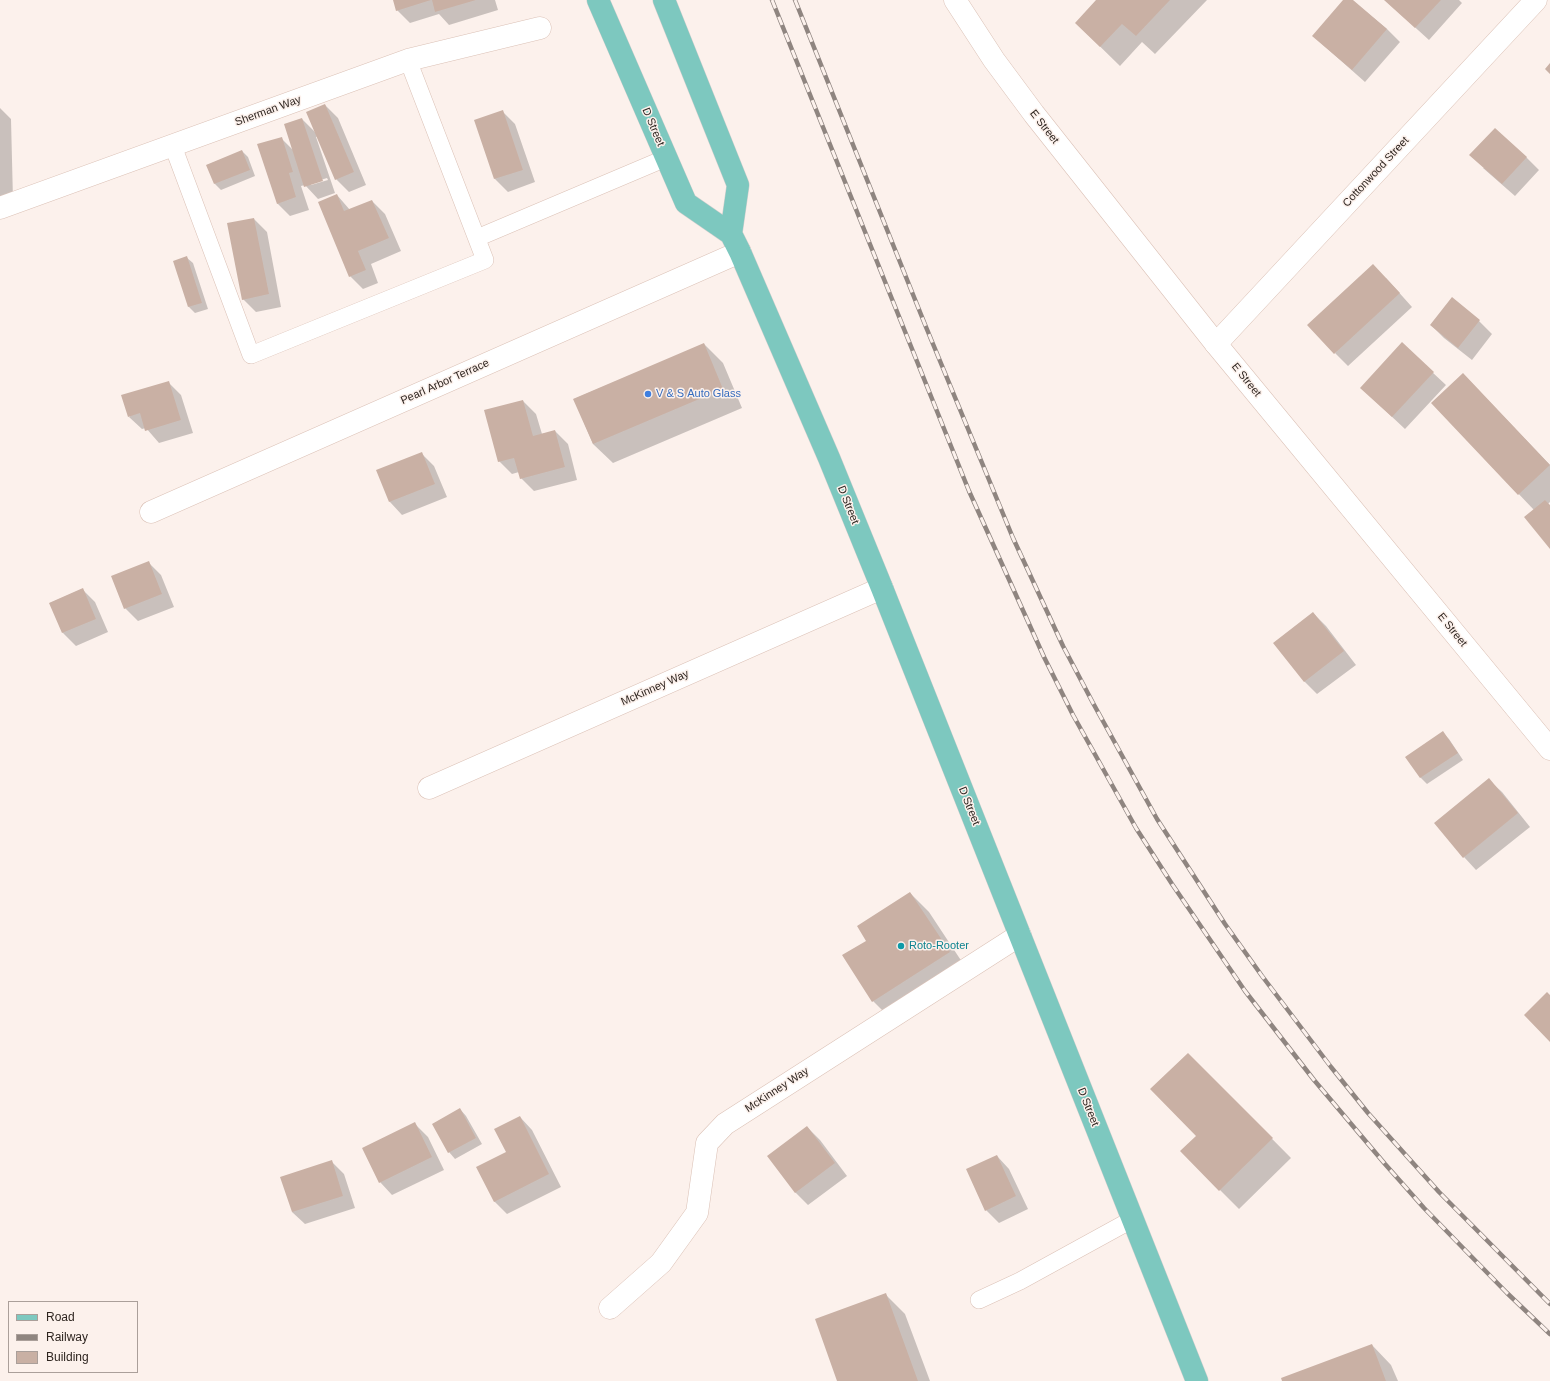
<!DOCTYPE html>
<style>
body{margin:0}
#map{position:relative;width:1550px;height:1381px;overflow:hidden;background:#fcf1ec;font-family:Arial,sans-serif}
canvas{display:block}
.legend{position:absolute;left:8px;top:1301px;width:130px;height:72px;box-sizing:border-box;background:#fcf1ec;border:1px solid #aa9f9a;margin:0;padding:5px 7px;list-style:none;font-size:12px;color:#2e2520}
.legend li{display:flex;align-items:center;gap:8px;height:20px}
.legend b{width:20px;border:1px solid #aa9f9a}
</style>
<div id="map">
<canvas width="1550" height="1381"></canvas>
<ul class="legend">
<li><b style="height:5px;background:#7dc8bf"></b>Road</li>
<li><b style="height:5px;background:#8f8580"></b>Railway</li>
<li><b style="height:11px;background:#c9b0a4"></b>Building</li>
</ul>
</div>
<script>
const g = document.querySelector('canvas').getContext('2d');
g.lineJoin = 'round';
function paint(path, color) { g.fillStyle = color; g.fill(path, 'evenodd'); }
const shape = rows => new Path2D(rows.map(r => 'M' + r).join(''));
function stroke(path, color, width, dash) { g.strokeStyle = color; g.lineWidth = width; g.lineCap = dash ? 'butt' : 'round'; g.setLineDash(dash || []); g.stroke(path); }
function write(font, color, halo, rows, align = 'center') {
  g.font = font + ' Arial,sans-serif'; g.lineWidth = 3; g.setLineDash([]); g.textBaseline = 'middle'; g.strokeStyle = halo; g.fillStyle = color; for (const [text, x, y, turn = 0] of rows) {
    g.save(); g.translate(x, y); g.rotate((+turn || 0) * Math.PI / 180); g.textAlign = isNaN(turn) ? turn : align; if (halo) g.strokeText(text, 0, 0); g.fillText(text, 0, 0); g.restore();
  }
}
const shadow = shape([
 [394,0,495,0,498,10,449,25,439,14,410,23,397,10],
 [1098,0,1207,0,1155,54,1142,42,1120,66,1076,23],
 [1344,0,1352,0,1387,29,1400,42,1365,82,1313,36],
 [1385,0,1459,0,1462,3,1429,40],
 [325,105,338,118,366,185,349,192,336,179,318,136,316,137,335,193,318,199,305,185,301,186,309,210,290,216,277,203,281,138,293,150,302,119,317,134],
 [327,178,328,180,311,185,311,183],
 [0,108,11,119,13,200,0,200],
 [502,111,515,124,535,182,508,192,495,179,475,121],
 [242,151,248,157,255,176,221,190,215,184,207,165],
 [1526,157,1539,170,1515,196,1483,168],
 [337,195,350,210,372,201,385,214,401,251,371,264,378,283,363,289,350,276],
 [254,219,267,232,281,307,256,312,243,299],
 [186,257,193,263,208,309,195,313,189,307],
 [1386,278,1412,307,1348,366,1335,353],
 [1452,299,1479,321,1492,334,1472,360,1444,338,1431,325],
 [704,344,723,363,742,408,613,463,593,444,574,399],
 [1402,344,1446,385,1405,429,1374,400],
 [1463,374,1550,465,1550,502,1548,504,1550,506,1550,547,1534,510,1432,403],
 [168,382,181,395,193,433,159,443,146,428,142,429,129,417],
 [523,401,536,414,542,434,555,431,568,444,577,480,534,491,521,478,519,472,512,474,499,461],
 [421,453,434,466,447,497,402,515,390,502,377,471],
 [148,562,161,575,174,607,138,621,125,608],
 [82,589,95,602,108,632,76,646,63,633,50,603],
 [1313,613,1326,626,1356,665,1317,694,1304,681],
 [1443,733,1449,739,1463,760,1427,784,1421,778,1406,757],
 [1489,780,1502,792,1530,827,1476,870,1464,857],
 [910,893,929,912,968,971,892,1020,873,1001,867,941],
 [1188,1054,1291,1158,1239,1209,1181,1151,1198,1136],
 [460,1109,466,1116,482,1144,455,1159,449,1152,433,1124],
 [520,1117,532,1130,561,1187,507,1214,494,1201,507,1153],
 [415,1124,428,1137,444,1170,392,1195,380,1182],
 [807,1127,820,1140,847,1176,808,1205,795,1192],
 [997,1156,1009,1169,1028,1209,999,1223,986,1210],
 [331,1161,344,1174,355,1208,305,1224,292,1212],
 [886,1295,905,1314,930,1381,838,1381],
 [1372,1345,1391,1365,1398,1381,1283,1381]
]);
const building = shape([
 [393,0,431,0,396,11],
 [432,0,476,0,435,12],
 [1096,0,1170,0,1136,36,1122,24,1100,47,1075,23],
 [1343,0,1353,0,1387,29,1352,70,1312,36],
 [1384,0,1441,0,1415,28],
 [1550,63,1550,74,1545,69],
 [325,104,354,172,335,180,306,112],
 [503,110,523,170,494,179,474,120],
 [302,118,323,181,304,187,284,124],
 [1495,128,1527,157,1502,184,1469,155],
 [282,137,293,172,289,173,296,197,277,204,257,144],
 [242,150,250,170,214,184,206,165],
 [337,194,344,211,372,200,389,238,358,251,366,270,349,277,318,202],
 [254,218,269,294,242,300,227,223],
 [187,256,202,303,188,307,173,261],
 [1373,264,1400,293,1334,354,1307,325],
 [1452,297,1480,320,1458,348,1430,325],
 [1402,342,1434,372,1392,417,1360,388],
 [704,343,723,389,593,444,573,399],
 [1463,373,1550,465,1518,495,1431,403],
 [169,381,181,420,145,431,140,413,128,417,121,395],
 [523,400,533,436,555,430,565,467,520,479,514,458,498,462,484,410],
 [422,452,435,484,389,502,376,470],
 [1545,500,1550,505,1550,549,1524,517],
 [149,561,162,594,124,609,111,576],
 [83,588,96,619,62,633,49,603],
 [1313,612,1344,651,1304,682,1273,643],
 [1443,731,1458,753,1420,778,1405,757],
 [1489,778,1518,813,1463,858,1434,823],
 [910,892,950,952,872,1002,842,955,866,941,857,926],
 [1547,992,1550,995,1550,1042,1524,1015],
 [1188,1053,1273,1138,1219,1191,1180,1151,1196,1136,1150,1089],
 [460,1108,476,1138,448,1153,432,1124],
 [520,1116,549,1174,494,1202,476,1167,506,1152,494,1129],
 [415,1122,432,1157,379,1183,362,1148],
 [807,1126,835,1163,795,1193,767,1156],
 [997,1155,1016,1196,985,1211,966,1169],
 [332,1160,343,1196,292,1212,280,1177],
 [886,1293,918,1381,837,1381,815,1319],
 [1372,1344,1386,1381,1282,1381,1281,1378]
]);
const service = shape([
 [173,146,251,355,485,260,408,60],
 [477,238,666,158],
 [979,1300,1020,1281,1133,1219]
]);
const minor = shape([
 [0,208,408,60,540,28],
 [1216,344,1536,0],
 [151,512,740,252],
 [429,788,882,588],
 [610,1308,661,1263,697,1213,707,1143,725,1124,1020,935]
]);
const tertiary = shape([
 [955,0,994,60,1034,114,1216,344,1550,749]
]);
const primary = shape([
 [598,0,686,203,731,234,740,252,829,458,882,588,1197,1381],
 [664,0,738,185,731,234]
]);
const rail = shape([
 [772,0,969,491,1044,657,1073,715,1136,828,1172,884,1245,991,1314,1080,1385,1164,1424,1208,1507,1293,1550,1334],
 [795,0,926,327,1013,538,1063,646,1093,703,1157,819,1225,924,1262,976,1331,1067,1368,1113,1439,1192,1550,1304]
]);
const markers = [
 [648,394,4,"#3f7fe0"],
 [901,946,4,"#0f9aa8"]
];
const streetNames = [
 ["Sherman Way",268,111,-20],
 ["D Street",653,127,67],
 ["E Street",1044,127,52],
 ["Cottonwood Street",1376,172,-47],
 ["E Street",1246,380,51],
 ["Pearl Arbor Terrace",445,382,-24],
 ["D Street",848,505,68],
 ["E Street",1452,630,51],
 ["McKinney Way",655,688,-24],
 ["D Street",969,806,68],
 ["McKinney Way",777,1090,-33],
 ["D Street",1088,1107,68]
];
const shopNames = [
 ["V & S Auto Glass",656,394]
];
const cultureNames = [
 ["Roto-Rooter",909,946]
];
paint(shadow, '#0003');
paint(building, '#c9b0a4');
stroke(service, '#dbc1b6', 18);
stroke(minor, '#dbc1b6', 23);
stroke(tertiary, '#dbc1b6', 23);
stroke(primary, '#d1cfce', 23);
stroke(service, '#fff', 17);
stroke(minor, '#fff', 22);
stroke(tertiary, '#fff', 22);
stroke(primary, '#7dc8bf', 22);
stroke(rail, '#8f8580', 4.5);
stroke(rail, '#fcf1ec', 3, [9]);
for (const [x, y, r, color] of markers) { const dot = new Path2D(); dot.arc(x, y, r, 0, 2 * Math.PI); g.fillStyle = color; g.fill(dot); stroke(dot, '#fcf1ec', 1.5); }
write('11px', '#2e2520', '#fcf1ec', streetNames);
write('11px', '#366cbe', '#fcf1ec', shopNames, 'left');
write('11px', '#0d838f', '#fcf1ec', cultureNames, 'left');
</script>
